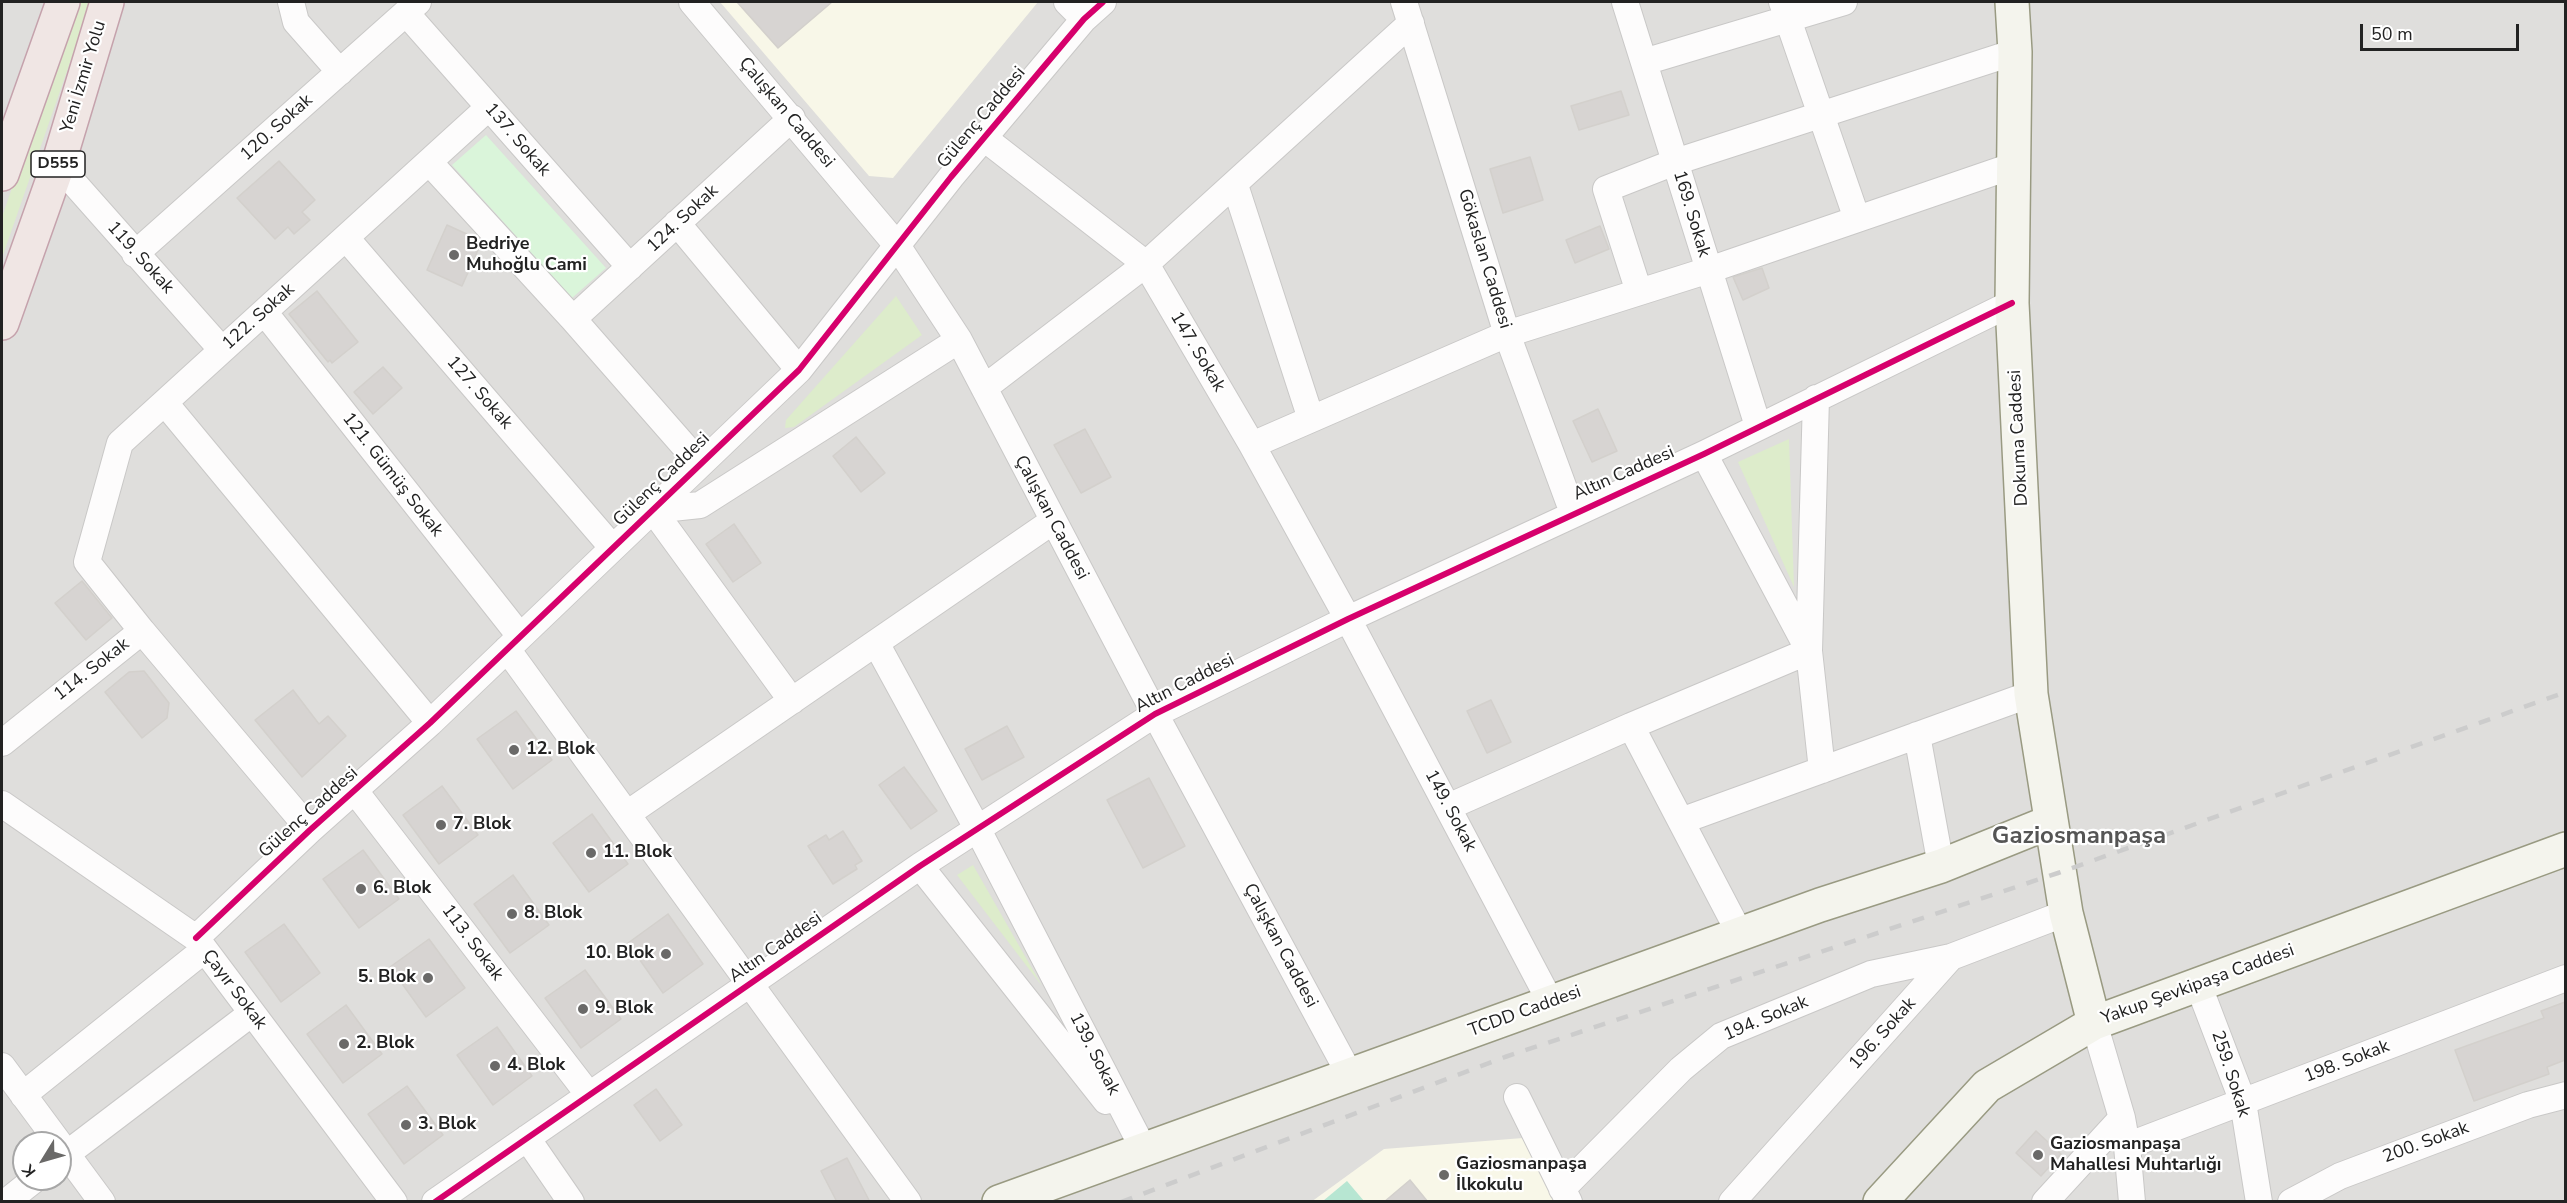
<!DOCTYPE html>
<meta charset="utf-8">
<style>
body{margin:0}
#map{position:relative;width:2567px;height:1203px;overflow:hidden;background:#f0eeeb;font-family:"Nunito Sans",sans-serif}
canvas{display:block}
.frame{position:absolute;inset:0;border:3px solid #222;pointer-events:none}
.north{position:absolute;left:12px;top:1131px;width:60px;height:60px;box-sizing:border-box;background:#fff;border:2px solid #a7a7a7;border-radius:50%;rotate:233deg;font-size:16px;font-weight:700;line-height:24px;text-align:center;color:#222}
.north::after{content:'';display:block;margin:auto;width:21px;height:27px;background:#6a6968;clip-path:polygon(50% 0,100% 100%,50% 72%,0 100%)}
.scale{position:absolute;left:2360px;top:24px;width:159px;height:27px;box-sizing:border-box;border:3px solid #222;border-top:0;padding-left:8px;font-size:18px;line-height:21px;white-space:nowrap;color:#222;-webkit-text-stroke:4px #fff;paint-order:stroke}
</style>
<div id="map">
<canvas width="2567" height="1203"></canvas>
<div class="frame"></div>
<div class="north">K</div>
<div class="scale">50 m</div>
</div>
<script>
const g = document.querySelector('canvas').getContext('2d');
g.lineJoin = 'round';
function paint(path, color) { g.fillStyle = color; g.fill(path, 'evenodd'); }
const shape = rows => new Path2D(rows.map(r => 'M' + r).join(''));
function stroke(path, color, width, dash) { g.strokeStyle = color; g.lineWidth = width; g.lineCap = dash ? 'butt' : 'round'; g.setLineDash(dash || []); g.stroke(path); }
function write(font, color, halo, rows, align = 'center') {
  g.font = font + ' "Nunito Sans",sans-serif'; g.lineWidth = 4.5; g.setLineDash([]); g.textBaseline = 'middle'; g.strokeStyle = halo; g.fillStyle = color; for (const [text, x, y, turn = 0] of rows) {
    g.save(); g.translate(x, y); g.rotate((+turn || 0) * Math.PI / 180); g.textAlign = isNaN(turn) ? turn : align; if (halo) g.strokeText(text, 0, 0); g.fillText(text, 0, 0); g.restore();
  }
}
const residential = shape([
 [2,2,2565,2,2565,1201,2,1201],
 [24,1143,60,1143,60,1179,24,1179]
]);
const education = shape([
 [720,2,1038,2,893,178,869,176],
 [1523,1138,1554,1201,1311,1202,1384,1149]
]);
const grass = shape([
 [76,2,91,2,2,258,2,217],
 [896,296,922,335,794,427,785,428,786,420],
 [1789,439,1794,587,1738,462],
 [973,865,1042,986,957,875]
]);
const park = shape([
 [486,135,606,268,572,298,452,165]
]);
const pitch = shape([
 [1347,1181,1364,1201,1323,1201]
]);
const building = shape([
 [737,2,832,2,778,48,737,2],
 [1621,91,1629,115,1579,130,1571,106,1621,91],
 [1530,157,1543,200,1503,213,1490,169,1530,157],
 [279,161,315,200,302,212,310,220,294,234,288,227,275,239,237,198,279,161],
 [447,225,482,241,462,286,427,270,447,225],
 [1600,226,1609,249,1575,263,1566,240,1600,226],
 [1762,268,1769,288,1743,300,1733,277,1762,268],
 [317,291,358,342,332,363,330,360,328,362,289,314,317,291],
 [383,367,402,388,373,414,354,392,383,367],
 [1598,409,1617,451,1592,462,1573,421,1598,409],
 [1085,429,1111,477,1081,493,1054,445,1085,429],
 [856,437,885,473,861,492,833,456,856,437],
 [734,524,761,563,733,582,706,544,734,524],
 [82,581,112,618,86,640,55,603,82,581],
 [144,671,169,703,167,718,142,738,105,692,129,672,144,671],
 [293,690,319,724,328,716,346,736,302,777,255,720,293,690],
 [1491,700,1511,742,1487,753,1467,711,1491,700],
 [516,711,552,760,513,789,477,739,516,711],
 [1007,726,1024,757,982,780,965,749,1007,726],
 [904,767,937,811,911,829,879,785,904,767],
 [1149,778,1185,846,1143,868,1107,800,1149,778],
 [442,786,478,835,439,864,403,815,442,786],
 [592,814,628,864,589,892,553,843,592,814],
 [843,831,862,861,855,865,857,869,833,884,808,846,826,835,829,840,843,831],
 [363,850,399,899,359,928,323,879,363,850],
 [513,875,549,925,510,953,474,904,513,875],
 [668,914,703,964,663,993,628,943,668,914],
 [284,924,320,973,281,1002,245,952,284,924],
 [429,939,465,988,426,1017,390,967,429,939],
 [585,970,621,1019,581,1048,545,998,585,970],
 [2565,1002,2565,1060,2547,1067,2549,1074,2474,1101,2455,1050,2544,1018,2541,1011,2565,1002],
 [346,1005,382,1054,343,1083,307,1034,346,1005],
 [497,1027,532,1076,493,1105,457,1055,497,1027],
 [407,1086,443,1135,404,1164,368,1114,407,1086],
 [656,1089,682,1125,660,1141,634,1105,656,1089],
 [2036,1131,2061,1154,2041,1176,2016,1153,2036,1131],
 [847,1158,870,1202,837,1202,821,1171,847,1158],
 [1410,1180,1428,1202,1384,1202,1410,1180]
]);
const minor = shape([
 [291,2,296,22,340,72],
 [692,2,896,244,959,340,1155,714,1350,1075],
 [1067,2,1084,19],
 [1404,2,1507,334,1573,513],
 [1625,2,1758,426],
 [1782,2,1857,219],
 [406,13,630,267],
 [1644,62,1844,2],
 [984,138,1146,264,1252,445,1348,619,1551,1003],
 [429,162,573,319,700,464],
 [58,165,222,350],
 [1235,185,1311,419],
 [677,223,799,370],
 [346,238,612,547],
 [135,254,418,2],
 [1639,292,1606,189,1675,162,2015,52],
 [265,313,520,636],
 [573,319,792,118],
 [984,388,1146,264,1411,23],
 [1816,398,1809,651,1822,770],
 [165,403,430,723],
 [1252,445,1507,334,1709,270,2015,165],
 [653,510,700,505,959,340],
 [653,510,792,701],
 [142,631,310,830],
 [876,643,977,828,1143,1148],
 [507,649,908,1202],
 [1631,726,1809,651,1704,454],
 [1917,735,1941,866],
 [2,743,142,631,87,562,120,443,488,108],
 [355,791,589,1095],
 [2,804,196,938,394,1202],
 [1448,807,1631,726,1740,934],
 [627,814,1053,521],
 [1681,821,2031,694],
 [920,866,1106,1101],
 [196,938,310,830,430,723,799,370,951,177,1084,19,1103,2],
 [2198,984,2243,1102,2259,1202],
 [2094,1023,2122,1118,2127,1146,2132,1202],
 [2,1066,59,1143],
 [23,1095,204,950],
 [1517,1097,1569,1202],
 [527,1138,571,1202],
 [60,1145,102,1202],
 [2127,1146,2566,978],
 [60,1159,252,1013],
 [1562,1189,1681,1069,1721,1036,1871,974,1951,957],
 [6,1202,35,1179],
 [435,1202,920,866,1155,714,1348,619,1704,454,2012,303],
 [1732,1202,1951,957,2066,913],
 [2045,1202,2122,1118],
 [2291,1202,2340,1176,2528,1105,2566,1095]
]);
const secondary = shape([
 [2012,2,2015,52,2012,303,2031,694,2066,913,2094,1023],
 [999,1202,1820,905,1941,866,2050,822],
 [1880,1202,1987,1086,2094,1023,2566,849]
]);
const trunk = shape([
 [2,174,63,2],
 [2,323,58,165,107,2]
]);
const rail = shape([
 [1121,1202,1505,1057,2058,873,2566,692]
]);
const cycleway = shape([
 [196,938,310,830,430,723,799,370,951,177,1084,19,1103,2],
 [435,1202,920,866,1155,714,1348,619,1704,454,2012,303]
]);
const markers = [
 [454,255,6,"#6a6968"],
 [514,750,6,"#6a6968"],
 [441,825,6,"#6a6968"],
 [591,853,6,"#6a6968"],
 [361,889,6,"#6a6968"],
 [512,914,6,"#6a6968"],
 [666,954,6,"#6a6968"],
 [428,978,6,"#6a6968"],
 [583,1009,6,"#6a6968"],
 [344,1044,6,"#6a6968"],
 [495,1066,6,"#6a6968"],
 [406,1125,6,"#6a6968"],
 [2038,1155,6,"#6a6968"],
 [1444,1175,6,"#6a6968"]
];
const shields = [
 [58,164,54]
];
const shieldNames = [
 ["D555",58,164]
];
const streetNames = [
 ["Yeni İzmir Yolu",84,77,-73],
 ["Çalışkan Caddesi",786,113,50],
 ["Gülenç Caddesi",982,118,-50],
 ["120. Sokak",277,128,-42],
 ["137. Sokak",517,140,49],
 ["169. Sokak",1691,214,73],
 ["124. Sokak",683,219,-43],
 ["119. Sokak",140,258,48],
 ["Gökaslan Caddesi",1484,259,73],
 ["122. Sokak",259,317,-42],
 ["147. Sokak",1197,352,59],
 ["127. Sokak",479,393,49],
 ["Dokuma Caddesi",2019,438,-93],
 ["Altın Caddesi",1624,474,-24],
 ["121. Gümüş Sokak",392,475,52],
 ["Gülenç Caddesi",662,480,-44],
 ["Çalışkan Caddesi",1051,518,62],
 ["114. Sokak",92,670,-38],
 ["Altın Caddesi",1185,684,-27],
 ["149. Sokak",1450,811,62],
 ["Gülenç Caddesi",309,813,-42],
 ["113. Sokak",472,943,53],
 ["Çalışkan Caddesi",1280,946,62],
 ["Altın Caddesi",776,948,-35],
 ["Yakup Şevkipaşa Caddesi",2198,985,-20],
 ["Çayır Sokak",234,990,53],
 ["TCDD Caddesi",1525,1012,-20],
 ["194. Sokak",1766,1019,-23],
 ["196. Sokak",1883,1034,-48],
 ["139. Sokak",1094,1054,63],
 ["198. Sokak",2347,1062,-21],
 ["259. Sokak",2230,1074,72],
 ["200. Sokak",2426,1143,-20]
];
const poiNames = [
 ["Bedriye",466,245],
 ["Muhoğlu Cami",466,266],
 ["12. Blok",526,750],
 ["7. Blok",453,825],
 ["11. Blok",603,853],
 ["6. Blok",373,889],
 ["8. Blok",524,914],
 ["10. Blok",654,954,"right"],
 ["5. Blok",416,978,"right"],
 ["9. Blok",595,1009],
 ["2. Blok",356,1044],
 ["4. Blok",507,1066],
 ["3. Blok",418,1125],
 ["Gaziosmanpaşa",2050,1145],
 ["Mahallesi Muhtarlığı",2050,1166],
 ["Gaziosmanpaşa",1456,1165],
 ["İlkokulu",1456,1186]
];
const districtNames = [
 ["Gaziosmanpaşa",2079,837]
];
paint(residential, '#dfdedc');
paint(education, '#f8f7e8');
paint(grass, '#ddeccb');
paint(park, '#daf5da');
paint(pitch, '#b7e6d2');
paint(building, '#d7d4d2');
stroke(building, '#d3d0cc', 1.5);
stroke(minor, '#c9c8c7', 28);
stroke(secondary, '#999a82', 36);
stroke(trunk, '#c5a2ac', 36);
stroke(minor, '#fdfcfc', 26);
stroke(secondary, '#f4f4ed', 33);
stroke(trunk, '#f0e6e4', 33);
stroke(rail, '#ccc', 4.5, [12, 12]);
stroke(cycleway, '#d6006c', 6);
for (const [x, y, r, color] of markers) { const dot = new Path2D(); dot.arc(x, y, r, 0, 2 * Math.PI); g.fillStyle = color; g.fill(dot); stroke(dot, '#fff', 2); }
for (const [x, y, w] of shields) { const box = new Path2D(); box.roundRect(x - w / 2, y - 13, w, 26, 4.5); g.fillStyle = '#fff'; g.fill(box); stroke(box, '#222', 1.5); }
write('bold 16px', '#222', null, shieldNames);
write('18px', '#222', '#fff', streetNames);
write('bold 18px', '#222', '#fff', poiNames, 'left');
write('bold 24px', '#555', '#fff', districtNames);
</script>
